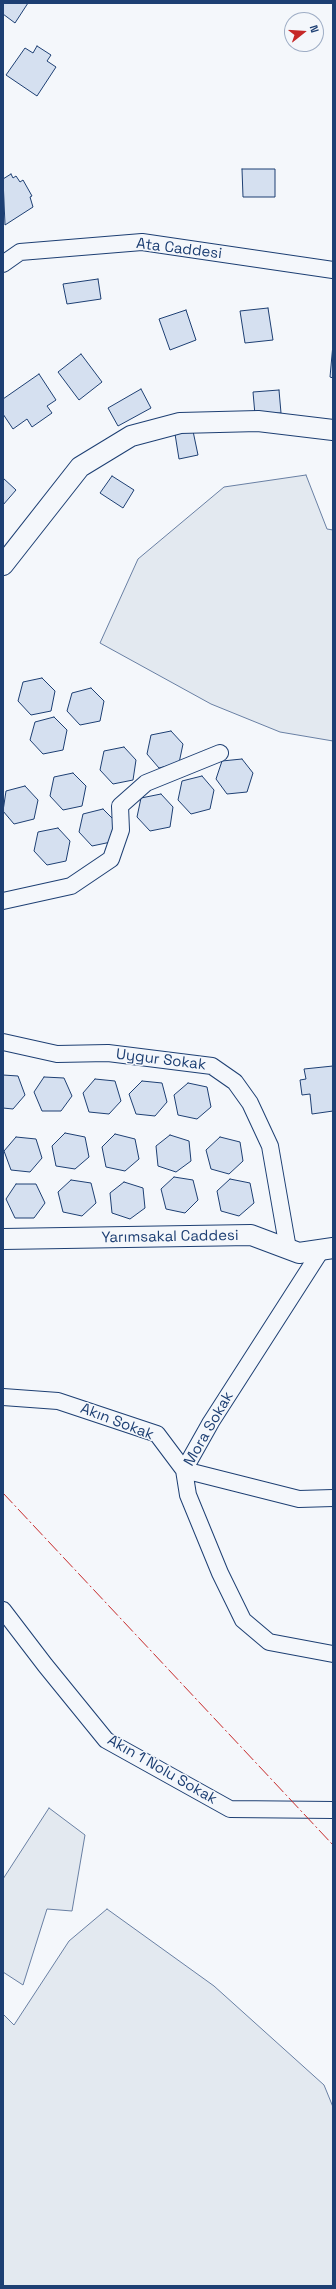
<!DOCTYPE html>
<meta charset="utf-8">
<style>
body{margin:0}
#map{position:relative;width:336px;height:2289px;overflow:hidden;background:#f4f7fb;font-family:"Space Grotesk",sans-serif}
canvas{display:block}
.frame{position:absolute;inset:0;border:4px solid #1d3f73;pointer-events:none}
.north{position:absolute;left:284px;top:12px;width:40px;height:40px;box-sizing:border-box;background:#f4f7fb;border:1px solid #9eadc5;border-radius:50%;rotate:73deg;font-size:11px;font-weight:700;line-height:16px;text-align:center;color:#1d3f73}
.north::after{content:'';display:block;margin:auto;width:14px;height:18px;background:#c62828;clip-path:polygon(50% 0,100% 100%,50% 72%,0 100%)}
</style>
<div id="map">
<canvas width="336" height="2289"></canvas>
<div class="frame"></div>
<div class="north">N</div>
</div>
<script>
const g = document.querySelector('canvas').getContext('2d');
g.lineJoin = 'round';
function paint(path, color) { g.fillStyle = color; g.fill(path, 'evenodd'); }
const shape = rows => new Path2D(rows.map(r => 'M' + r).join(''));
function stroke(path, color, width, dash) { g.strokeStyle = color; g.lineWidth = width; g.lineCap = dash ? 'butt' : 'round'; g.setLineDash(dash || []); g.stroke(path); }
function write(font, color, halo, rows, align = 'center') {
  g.font = font + ' "Space Grotesk",sans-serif'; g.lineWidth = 3; g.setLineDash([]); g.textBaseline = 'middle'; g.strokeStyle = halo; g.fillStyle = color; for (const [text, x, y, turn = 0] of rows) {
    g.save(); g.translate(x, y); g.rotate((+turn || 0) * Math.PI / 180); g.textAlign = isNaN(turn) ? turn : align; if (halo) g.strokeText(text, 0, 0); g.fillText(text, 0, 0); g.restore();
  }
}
const green = shape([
 [306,475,327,529,333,530,333,741,280,732,211,704,100,643,138,559,224,487,306,475],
 [49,1808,85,1835,72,1911,47,1909,23,1985,3,1972,3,1879,49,1808],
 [107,1909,214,1986,324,2085,333,2107,333,2286,3,2286,3,2014,14,2025,69,1941,107,1909]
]);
const building = shape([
 [3,3,28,3,15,23,3,14,3,3],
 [37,46,51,55,47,61,56,67,37,96,6,75,25,48,33,53,37,46],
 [242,169,275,169,275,197,243,197,242,169],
 [11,174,13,178,16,176,20,182,23,180,32,196,30,197,33,207,5,225,3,179,11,174],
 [98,279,101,299,67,304,63,284,98,279],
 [268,308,273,340,245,343,240,311,268,308],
 [186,310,196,340,170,350,159,319,186,310],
 [333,344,333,378,330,377,333,344],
 [81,354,102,382,79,400,58,372,81,354],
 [39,374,56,400,47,406,52,413,32,427,27,419,13,429,3,414,3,399,39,374],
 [141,389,151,408,118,426,108,408,141,389],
 [279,390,281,413,255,415,253,392,279,390],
 [193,431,198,455,179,459,175,434,193,431],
 [112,476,134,490,123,508,100,493,112,476],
 [3,478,16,490,3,505,3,478],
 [42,678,55,691,51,711,31,715,18,701,23,682,42,678],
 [91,688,104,701,100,721,80,725,67,711,72,693,91,688],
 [54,717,67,730,63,750,43,754,30,740,35,722,54,717],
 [171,731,183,744,179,763,159,768,147,754,151,735,171,731],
 [124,747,136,760,133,780,113,784,100,770,104,751,124,747],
 [242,759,253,773,247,792,227,794,216,779,222,761,242,759],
 [73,773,86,786,82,806,63,810,50,796,54,777,73,773],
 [202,776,214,790,210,809,191,814,178,800,182,781,202,776],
 [25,786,38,800,34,819,14,824,3,811,6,791,25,786],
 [161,794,173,807,170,827,150,831,137,817,141,798,161,794],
 [103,809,116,822,111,842,92,846,79,832,83,814,103,809],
 [58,828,70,841,66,861,47,865,34,851,38,832,58,828],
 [333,1066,333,1111,312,1114,310,1094,302,1095,300,1080,306,1079,304,1069,333,1066],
 [3,1075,18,1076,25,1095,13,1109,3,1108,3,1075],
 [44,1077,64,1078,72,1096,61,1111,42,1111,34,1092,44,1077],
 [95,1079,115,1081,121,1101,109,1114,89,1112,83,1093,95,1079],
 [142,1081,162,1083,167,1102,155,1116,136,1114,129,1094,142,1081],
 [188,1083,207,1087,211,1107,197,1119,178,1115,174,1095,188,1083],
 [65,1133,85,1137,89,1157,75,1169,56,1166,52,1146,65,1133],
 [115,1134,135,1139,139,1159,125,1171,106,1167,102,1147,115,1134],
 [170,1135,189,1141,191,1161,176,1172,158,1166,156,1146,170,1135],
 [16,1137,36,1139,42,1158,30,1172,11,1170,4,1151,16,1137],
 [220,1137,240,1142,243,1161,229,1174,211,1169,206,1150,220,1137],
 [174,1177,193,1180,198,1200,185,1213,166,1209,161,1189,174,1177],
 [230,1179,250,1183,254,1203,239,1216,221,1211,217,1191,230,1179],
 [71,1180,91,1183,96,1203,82,1216,63,1212,58,1192,71,1180],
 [124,1182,143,1188,145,1208,130,1219,112,1213,110,1193,124,1182],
 [16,1184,36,1184,45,1203,34,1218,15,1218,6,1199,16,1184]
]);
const minor = shape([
 [3,264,20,252,142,242,333,270],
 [3,901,71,886,111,859,121,830,120,806,146,783,220,753],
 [3,1042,57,1054,108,1053,212,1066,235,1082,250,1103,270,1146,288,1249],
 [322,1249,211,1422,184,1470,188,1495,220,1573,243,1620,269,1642,333,1654],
 [3,1397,58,1401,157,1434,184,1470,299,1499,333,1498],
 [3,1610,45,1665,106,1740,230,1809,333,1810]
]);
const tertiary = shape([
 [3,565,80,467,131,436,180,423,258,421,333,430],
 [3,1239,251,1235,299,1253,333,1248]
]);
const power = shape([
 [3,1493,333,1845]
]);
const streetNames = [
 ["Ata Caddesi",179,249,7],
 ["Uygur Sokak",161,1060,7],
 ["Yarımsakal Caddesi",170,1237,-1],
 ["Akın Sokak",117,1422,21],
 ["Mora Sokak",209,1429,-60],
 ["Akın 1 Nolu Sokak",162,1770,30]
];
paint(green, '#e3e9f0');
stroke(green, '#687fa3', 1);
paint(building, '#d5e0f0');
stroke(building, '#1d3f73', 1);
stroke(minor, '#1d3f73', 18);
stroke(tertiary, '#1d3f73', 22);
stroke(minor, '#f4f7fb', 16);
stroke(tertiary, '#f4f7fb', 20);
stroke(power, '#c62828', 1, [14, 3, 2, 3]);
write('15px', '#1d3f73', '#f4f7fb', streetNames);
</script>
